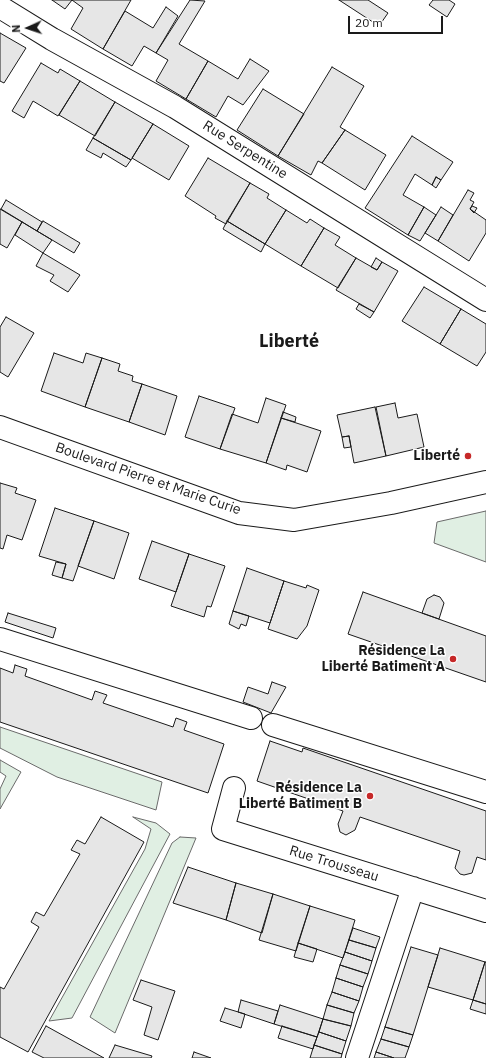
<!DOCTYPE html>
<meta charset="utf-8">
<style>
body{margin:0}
#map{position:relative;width:486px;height:1058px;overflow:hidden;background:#fff;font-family:"IBM Plex Sans",sans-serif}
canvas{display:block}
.north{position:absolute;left:8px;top:8px;width:40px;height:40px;-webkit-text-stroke:3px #fff;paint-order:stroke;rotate:267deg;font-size:11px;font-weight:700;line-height:16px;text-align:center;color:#1a1a1a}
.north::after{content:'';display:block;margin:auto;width:14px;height:18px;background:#1a1a1a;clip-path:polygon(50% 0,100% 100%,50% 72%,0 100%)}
.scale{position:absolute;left:348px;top:16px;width:95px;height:18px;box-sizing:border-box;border:2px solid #1a1a1a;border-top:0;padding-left:5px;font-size:12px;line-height:14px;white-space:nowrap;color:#1a1a1a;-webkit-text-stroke:3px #fff;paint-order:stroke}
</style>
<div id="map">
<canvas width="486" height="1058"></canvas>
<div class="north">N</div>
<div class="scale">20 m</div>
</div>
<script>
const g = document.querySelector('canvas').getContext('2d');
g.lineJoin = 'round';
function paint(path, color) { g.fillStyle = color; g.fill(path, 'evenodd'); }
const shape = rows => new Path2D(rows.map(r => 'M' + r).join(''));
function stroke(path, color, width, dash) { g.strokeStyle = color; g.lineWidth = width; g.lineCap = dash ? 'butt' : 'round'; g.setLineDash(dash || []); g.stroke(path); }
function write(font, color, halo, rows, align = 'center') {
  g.font = font + ' "IBM Plex Sans",sans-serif'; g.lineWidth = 3; g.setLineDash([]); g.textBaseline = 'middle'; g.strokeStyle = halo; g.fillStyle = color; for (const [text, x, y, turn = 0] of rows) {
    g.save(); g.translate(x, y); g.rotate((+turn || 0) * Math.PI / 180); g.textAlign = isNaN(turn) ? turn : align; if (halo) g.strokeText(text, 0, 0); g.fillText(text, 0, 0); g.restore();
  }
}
const green = shape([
 [486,511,486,562,434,543,437,522,486,511],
 [0,727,162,782,156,810,57,777,0,748,0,727],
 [0,760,21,772,0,809,0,789,6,776,0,772,0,760],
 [133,817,156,823,170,834,72,1018,49,1021,145,849,151,829,133,817],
 [180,837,196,838,115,1033,90,1017,172,843,180,837]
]);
const building = shape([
 [52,0,72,0,65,9,52,0],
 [72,0,131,0,103,49,71,29,83,8,72,0],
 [190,0,205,1,179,44,208,61,186,99,156,81,168,60,156,53,190,0],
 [339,0,368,0,388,13,379,26,339,0],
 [433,0,449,0,455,4,447,17,429,5,433,0],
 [166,7,178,16,156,53,144,46,132,66,103,49,125,11,153,28,166,7],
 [0,33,26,48,4,83,0,81,0,33],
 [250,59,269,71,243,105,228,96,216,117,186,99,208,61,238,79,250,59],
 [41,63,58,73,60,69,80,81,58,116,33,101,24,118,12,111,41,63],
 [332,67,364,86,340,127,345,130,322,163,318,161,311,175,278,156,332,67],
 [80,81,115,102,95,136,59,115,80,81],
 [263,89,304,114,278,156,237,130,263,89],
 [115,102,153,124,131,160,93,138,115,102],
 [153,124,189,146,169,180,132,158,153,124],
 [345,130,386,155,365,190,322,163,345,130],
 [412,136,453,162,441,180,436,177,432,185,415,174,403,195,424,207,408,235,365,208,412,136],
 [93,138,131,160,126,167,103,153,101,158,86,150,93,138],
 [208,158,250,183,226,224,215,218,216,216,185,196,208,158],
 [436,177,441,180,436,188,432,185,436,177],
 [250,183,269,194,267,198,286,210,265,244,227,221,250,183],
 [468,190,474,193,470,200,474,202,470,209,486,220,486,233,469,261,438,241,468,190],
 [6,200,42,222,37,231,1,209,6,200],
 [472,206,477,208,474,213,470,209,472,206],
 [424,207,436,215,420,241,408,235,424,207],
 [441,207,453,215,438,241,425,233,441,207],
 [0,209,22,222,7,248,0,244,0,209],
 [286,210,307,223,310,219,324,228,301,266,265,244,286,210],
 [43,221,80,243,74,253,37,231,43,221],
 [227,221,265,244,261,252,223,229,227,221],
 [22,222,52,240,43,253,15,235,22,222],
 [324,228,340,237,335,245,356,258,338,288,301,266,324,228],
 [43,253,80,275,68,292,50,281,54,275,36,266,43,253],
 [356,258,377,270,382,262,398,271,374,312,336,290,356,258],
 [376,258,382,262,377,270,371,267,376,258],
 [424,287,461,309,440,344,402,321,424,287],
 [359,304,374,312,370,318,356,309,359,304],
 [461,309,486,324,486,352,477,366,440,344,461,309],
 [6,317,34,333,8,377,0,372,0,327,6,317],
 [54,353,83,363,86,353,102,358,85,407,41,391,54,353],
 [102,358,120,364,118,371,133,376,132,381,142,384,129,422,85,407,102,358],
 [142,384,177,396,165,435,129,422,142,384],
 [199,396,235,408,220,449,185,437,199,396],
 [266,398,286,405,266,463,220,449,232,414,258,423,266,398],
 [395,403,398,418,417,414,424,447,386,456,376,407,395,403],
 [375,407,386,456,354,463,349,436,342,437,337,415,375,407],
 [283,412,296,417,295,422,281,418,283,412],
 [281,418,321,431,307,472,287,465,286,470,266,463,281,418],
 [349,436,351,447,344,448,342,437,349,436],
 [0,483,17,488,15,493,36,500,22,540,7,535,3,549,0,548,0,483],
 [55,508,94,521,73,581,62,578,66,564,39,556,55,508],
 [94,521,129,533,114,579,78,566,94,521],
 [152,541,189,554,176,592,139,579,152,541],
 [189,554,225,566,211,607,207,606,204,617,171,606,189,554],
 [56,562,66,564,62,578,52,575,56,562],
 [247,568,284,581,270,623,233,611,247,568],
 [284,581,306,588,307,585,319,590,307,626,297,639,268,629,284,581],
 [363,592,486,636,486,682,348,634,363,592],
 [434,595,440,597,444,603,439,619,422,613,427,599,434,595],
 [233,611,249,616,246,626,241,624,239,629,229,624,233,611],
 [8,613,56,628,53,638,5,622,8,613],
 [15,665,27,669,25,676,92,700,95,691,107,695,103,703,173,727,176,718,187,722,184,730,224,744,208,793,0,722,0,668,13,673,15,665],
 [272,682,286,687,271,713,243,702,248,687,268,694,272,682],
 [270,741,302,752,303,748,486,811,486,860,477,857,472,873,464,875,460,874,455,868,460,851,360,817,355,830,346,835,340,832,338,824,343,811,257,781,270,741],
 [101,817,144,842,28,1052,0,1037,0,987,4,989,39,927,31,922,36,912,44,916,80,854,71,850,77,840,85,844,101,817],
 [188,867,236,883,226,920,173,903,188,867],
 [236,883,273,894,262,933,226,920,236,883],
 [273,894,310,906,296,951,259,940,273,894],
 [310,906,355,920,343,958,298,943,310,906],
 [353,928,380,937,376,948,349,940,353,928],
 [349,940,376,948,372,961,345,952,349,940],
 [298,943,317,949,313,962,294,957,298,943],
 [411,947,438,955,413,1035,385,1027,411,947],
 [440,948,485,962,473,1000,428,987,440,948],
 [345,952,372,961,368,974,340,965,345,952],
 [485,962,486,962,486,1004,473,1000,485,962],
 [340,965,368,974,363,987,336,978,340,965],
 [336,978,363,987,359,1001,332,992,336,978],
 [141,980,175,991,158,1040,144,1035,152,1007,133,1000,141,980],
 [332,992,359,1001,354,1013,327,1005,332,992],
 [241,1000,278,1011,274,1024,238,1012,241,1000],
 [473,1000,486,1004,486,1014,470,1009,473,1000],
 [280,1005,323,1019,317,1037,274,1024,280,1005],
 [327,1005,354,1013,351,1026,323,1019,327,1005],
 [225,1008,245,1014,241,1028,220,1021,225,1008],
 [323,1019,351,1026,346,1041,319,1032,323,1019],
 [46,1026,104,1058,44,1058,32,1052,46,1026],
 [282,1026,317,1037,313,1049,278,1038,282,1026],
 [385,1027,413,1035,409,1047,381,1039,385,1027],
 [319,1032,346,1041,342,1054,314,1045,319,1032],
 [381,1039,409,1047,405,1058,394,1058,376,1052,381,1039],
 [115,1045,152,1056,151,1058,109,1058,115,1045],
 [314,1045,342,1054,341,1058,310,1058,314,1045],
 [194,1052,211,1058,192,1058,194,1052],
 [376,1052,394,1058,374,1058,376,1052]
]);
const minor = shape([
 [0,7,52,39,175,107,486,300],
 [0,427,239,513,294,520,391,503,486,482],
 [0,639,251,718],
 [273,725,486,792],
 [234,788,223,829,486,911],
 [357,1058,413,888]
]);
const markers = [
 [468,456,4,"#c62828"],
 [453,659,4,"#c62828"],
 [370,796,4,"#c62828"]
];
const streetNames = [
 ["Rue Serpentine",245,150,32],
 ["Boulevard Pierre et Marie Curie",148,479,19],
 ["Rue Trousseau",334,864,17]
];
const poiNames = [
 ["Liberté",460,456],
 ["Résidence La",445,651],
 ["Liberté Batiment A",445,667],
 ["Résidence La",362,788],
 ["Liberté Batiment B",362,804]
];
const districtNames = [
 ["Liberté",289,342]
];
paint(green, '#e0efe3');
stroke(green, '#6a6a6a', 1);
paint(building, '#e6e6e6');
stroke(building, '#1a1a1a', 1);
stroke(minor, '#1a1a1a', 24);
stroke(minor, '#fff', 22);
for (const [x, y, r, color] of markers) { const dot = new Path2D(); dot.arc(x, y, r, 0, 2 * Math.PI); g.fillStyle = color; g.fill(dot); stroke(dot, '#fff', 1.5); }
write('14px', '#1a1a1a', '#fff', streetNames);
write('bold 14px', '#1a1a1a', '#fff', poiNames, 'right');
write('bold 18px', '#1a1a1a', '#fff', districtNames);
</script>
